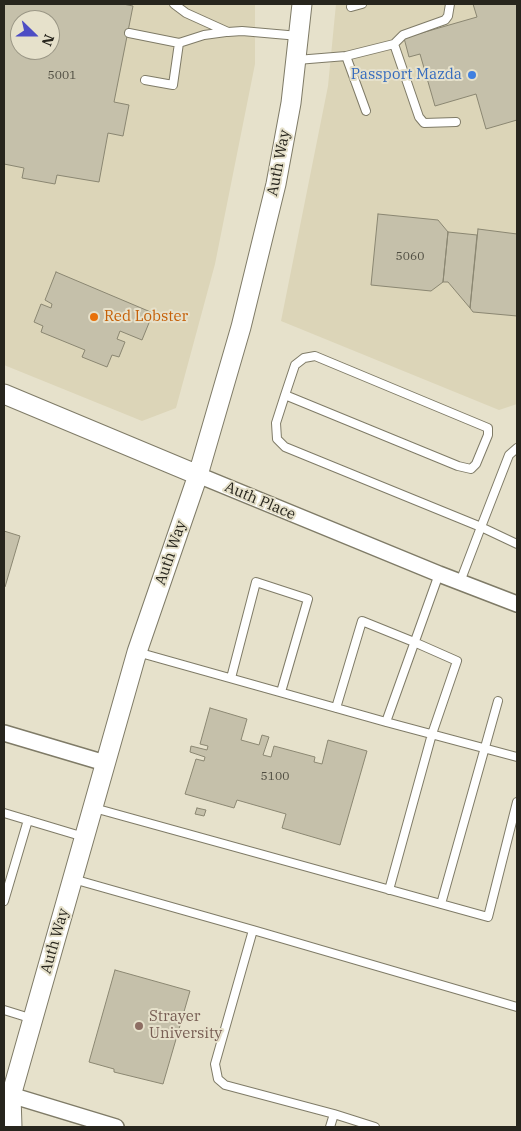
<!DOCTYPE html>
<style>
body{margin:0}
#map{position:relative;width:521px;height:1131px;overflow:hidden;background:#e6e1cb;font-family:"IBM Plex Serif",serif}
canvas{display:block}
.frame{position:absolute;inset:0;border:5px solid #27251d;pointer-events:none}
.north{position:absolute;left:10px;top:10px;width:50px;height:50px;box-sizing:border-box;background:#e6e1cb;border:1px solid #9a9685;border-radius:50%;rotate:112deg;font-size:14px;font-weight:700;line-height:20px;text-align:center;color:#27251d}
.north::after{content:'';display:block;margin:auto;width:18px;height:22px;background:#4d4dc4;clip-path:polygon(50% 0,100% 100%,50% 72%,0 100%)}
</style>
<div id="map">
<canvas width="521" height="1131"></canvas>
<div class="frame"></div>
<div class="north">N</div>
</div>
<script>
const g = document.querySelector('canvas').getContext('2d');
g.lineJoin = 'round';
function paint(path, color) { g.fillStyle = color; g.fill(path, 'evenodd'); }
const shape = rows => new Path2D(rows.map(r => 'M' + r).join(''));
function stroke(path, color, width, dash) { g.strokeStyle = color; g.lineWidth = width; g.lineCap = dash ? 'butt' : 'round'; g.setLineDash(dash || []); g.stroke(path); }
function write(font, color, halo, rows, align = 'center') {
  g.font = font + ' "IBM Plex Serif",serif'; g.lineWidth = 4; g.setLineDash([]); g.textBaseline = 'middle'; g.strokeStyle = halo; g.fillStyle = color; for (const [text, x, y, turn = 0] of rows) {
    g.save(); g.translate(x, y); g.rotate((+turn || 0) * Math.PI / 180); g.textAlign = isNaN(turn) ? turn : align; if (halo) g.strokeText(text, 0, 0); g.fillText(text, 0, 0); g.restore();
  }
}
const built = shape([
 [4,4,255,4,255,64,215,264,176,408,142,421,4,365],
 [20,20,50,20,50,50,20,50],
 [336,4,517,4,517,404,499,410,281,321,328,86]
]);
const building = shape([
 [4,4,123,4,133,6,114,102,129,105,123,136,108,133,99,182,57,175,55,184,22,178,24,168,4,164,4,4],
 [20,20,50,20,50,50,20,50,20,20],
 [473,4,517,4,517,120,486,129,476,94,435,106,420,54,409,57,404,38,477,17,473,4],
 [378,214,438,220,448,232,443,282,431,291,371,285,378,214],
 [478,229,517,234,517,316,473,312,470,308,478,229],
 [448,232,477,235,470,308,448,282,443,282,448,232],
 [56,272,153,313,142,340,120,331,117,339,125,342,119,357,112,355,107,367,82,357,85,350,41,332,43,326,34,322,41,304,51,308,52,304,45,300,56,272],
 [4,531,20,536,5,587,4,587,4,531],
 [210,708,247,719,241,740,259,745,262,735,269,737,263,755,271,757,274,746,315,757,314,762,322,764,328,740,367,751,340,845,282,828,286,814,237,800,234,808,185,794,196,759,204,761,205,757,190,752,191,746,207,750,208,746,200,744,210,708],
 [197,808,206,810,204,816,195,814,197,808],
 [115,970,190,991,163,1084,114,1072,114,1069,89,1062,115,970]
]);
const service = shape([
 [174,4,186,13,228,32,242,31,299,36],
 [351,7,362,4],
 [129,33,179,43,204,35,226,32],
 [394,44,403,35,445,20,448,16,450,4],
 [346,56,394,44,419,117,424,123,456,122],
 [297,60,346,56,366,111],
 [145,80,173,85,179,43],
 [285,395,458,466,471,469,476,464,488,435,488,428,315,356,304,358,295,365,285,395,276,423,277,439,285,447,481,527,460,582],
 [517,448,509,455,481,527,517,544],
 [137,652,386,722,517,757],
 [231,678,256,582,308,599,281,692],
 [336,708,362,621,414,642,457,661,432,734,389,890],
 [386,722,439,574],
 [94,808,488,917,517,802],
 [4,813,84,837],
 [73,879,253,930,215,1064,218,1079,225,1085,334,1114,375,1127],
 [4,901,28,820],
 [441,904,498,701],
 [253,930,517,1007],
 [4,1010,33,1019],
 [330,1127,334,1114]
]);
const minor = shape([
 [198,475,439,574,517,604],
 [4,733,105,763],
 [4,1093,116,1127]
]);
const tertiary = shape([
 [4,394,198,475],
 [11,1096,12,1127],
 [4,1110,11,1096,137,652,198,475,241,327,276,184,291,103,302,4]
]);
const markers = [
 [472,75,5,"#3f7fe0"],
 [94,317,5,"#e8710a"],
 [139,1026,5,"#8d6e63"]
];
const numberNames = [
 ["5001",62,76],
 ["5060",410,257],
 ["5100",275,777]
];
const shopNames = [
 ["Passport Mazda",462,75]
];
const streetNames = [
 ["Auth Way",279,163,-79],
 ["Auth Place",260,501,23],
 ["Auth Way",171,553,-71],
 ["Auth Way",55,941,-74]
];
const foodNames = [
 ["Red Lobster",104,317]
];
const educationNames = [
 ["Strayer",149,1017],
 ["University",149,1034]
];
paint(built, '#dcd5b8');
paint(building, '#c5c0aa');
stroke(building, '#8b8772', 1);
stroke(service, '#7f7b67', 10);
stroke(minor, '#7f7b67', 18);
stroke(tertiary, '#7f7b67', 21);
stroke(service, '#fff', 8);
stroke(minor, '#fff', 15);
stroke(tertiary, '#fff', 19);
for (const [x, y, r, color] of markers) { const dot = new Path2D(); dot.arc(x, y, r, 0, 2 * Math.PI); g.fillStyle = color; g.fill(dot); stroke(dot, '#e6e1cb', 2); }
write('12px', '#4e4c40', null, numberNames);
write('15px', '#366cbe', '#e6e1cb', shopNames, 'right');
write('15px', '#27251d', '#e6e1cb', streetNames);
write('15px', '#c56008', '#e6e1cb', foodNames, 'left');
write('15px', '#785e54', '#e6e1cb', educationNames, 'left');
</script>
